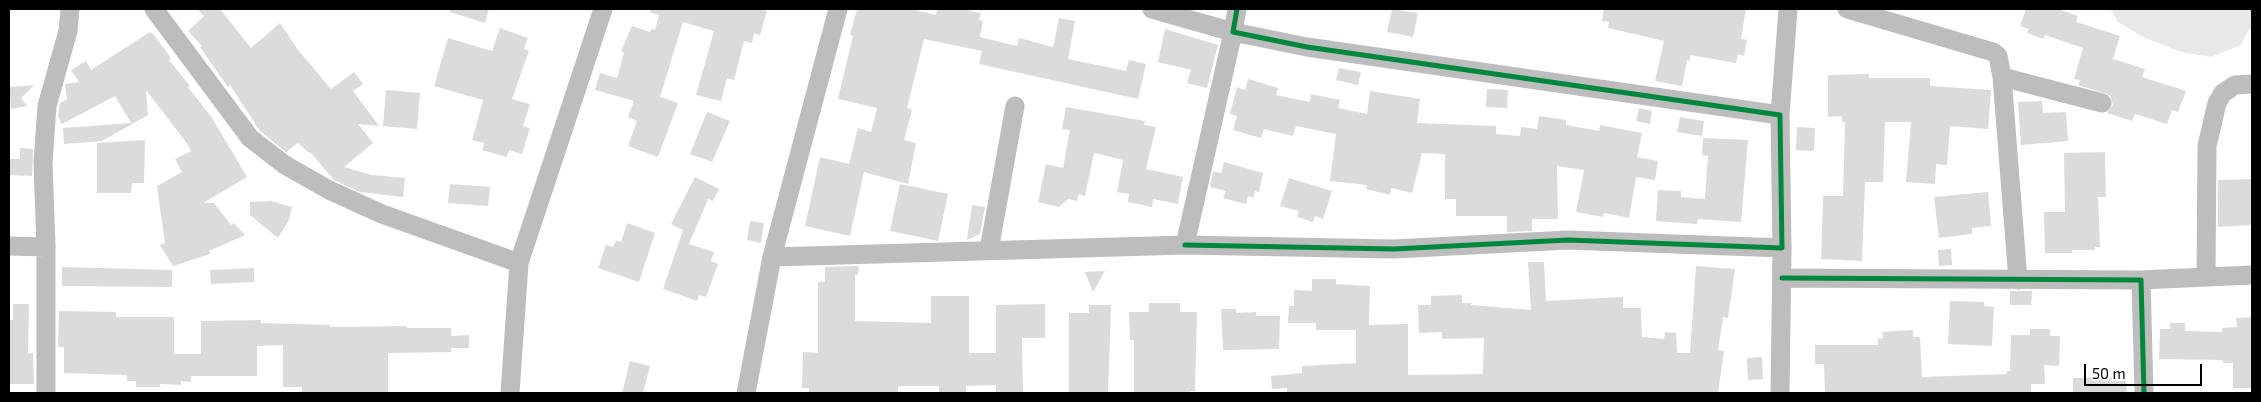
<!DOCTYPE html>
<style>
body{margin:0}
#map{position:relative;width:2261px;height:402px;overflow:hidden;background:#fff;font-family:"Exo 2",sans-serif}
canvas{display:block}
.frame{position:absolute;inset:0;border:10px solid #000;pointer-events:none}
.scale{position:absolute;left:2084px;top:364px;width:118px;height:22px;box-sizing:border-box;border:2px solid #000;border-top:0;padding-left:6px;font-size:15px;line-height:18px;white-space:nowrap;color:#000;-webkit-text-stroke:4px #fff;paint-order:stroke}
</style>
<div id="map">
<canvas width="2261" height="402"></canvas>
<div class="frame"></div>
<div class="scale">50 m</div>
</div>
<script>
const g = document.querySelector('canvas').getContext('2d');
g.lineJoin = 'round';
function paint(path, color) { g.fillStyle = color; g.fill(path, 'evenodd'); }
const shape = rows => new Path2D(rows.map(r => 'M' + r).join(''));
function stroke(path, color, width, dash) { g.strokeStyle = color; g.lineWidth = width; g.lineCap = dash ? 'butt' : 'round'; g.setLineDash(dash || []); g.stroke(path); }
const green = shape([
 [2110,9,2252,9,2252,29,2249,29,2241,45,2211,57,2181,52,2143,37,2118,22]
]);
const building = shape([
 [197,9,220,9,251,48,280,23,298,50,331,89,354,72,363,84,353,91,379,126,358,124,373,143,344,167,372,175,405,178,403,197,360,192,334,180,310,152,309,153,298,143,286,152,260,131,230,85,228,87,200,47,202,46,188,31,204,16],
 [450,9,489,9,485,23,450,12],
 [650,9,757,9,767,11,760,35,754,33,752,43,744,41,734,80,727,78,721,101,696,95,714,31,683,22,660,97,678,103,658,157,628,146,637,121,628,117,634,101,595,90,600,73,617,78,624,53,621,51,632,26,650,32,651,29,655,30,659,15,650,12],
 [857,9,911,9,936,15,937,9,961,9,981,13,979,20,983,21,980,37,1017,46,1019,38,1053,47,1059,18,1075,21,1068,59,1126,71,1129,60,1146,64,1138,99,979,64,982,51,924,39,907,108,912,110,904,140,916,143,908,184,864,172,850,236,805,226,820,157,849,164,858,128,871,132,877,108,838,99,853,36,850,35],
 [1392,9,1418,13,1413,37,1387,32],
 [1604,9,1746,9,1741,39,1747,40,1744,56,1738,54,1736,63,1690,55,1690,61,1687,60,1682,86,1655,81,1664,41,1608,28,1609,22,1602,21],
 [2026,9,2058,9,2078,16,2076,22,2120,36,2113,59,2145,69,2142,77,2186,91,2178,112,2172,110,2167,124,2135,114,2132,121,2107,113,2113,105,2110,95,2078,85,2080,80,2074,79,2083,48,2045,35,2044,39,2027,33,2029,29,2020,26],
 [500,28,528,38,524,49,529,51,512,99,530,104,523,126,530,128,522,154,509,150,507,157,482,150,484,143,472,140,483,100,434,86,448,38,492,51],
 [1165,29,1218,45,1207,88,1187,83,1191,70,1158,62],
 [150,32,154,35,171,58,169,60,190,86,188,87,212,118,247,177,203,203,214,203,231,225,234,223,245,235,209,251,210,254,173,266,160,245,165,243,157,186,182,172,175,159,191,151,186,142,146,90,148,115,102,141,64,144,63,128,131,123,115,96,62,124,58,116,60,103,67,99,65,84,79,82,71,70,86,61,91,70],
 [1339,68,1361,72,1358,85,1336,80],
 [1869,74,1869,78,1930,78,1930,86,1991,90,1988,129,1950,126,1947,165,1936,164,1935,184,1906,182,1911,122,1885,122,1883,182,1865,182,1862,261,1821,259,1823,196,1843,196,1845,122,1842,122,1842,116,1828,117,1828,75],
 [1248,79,1278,88,1276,95,1310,102,1311,94,1340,100,1338,108,1367,114,1370,91,1420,99,1417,123,1496,126,1496,134,1520,136,1521,127,1537,129,1539,116,1566,120,1566,125,1599,131,1600,125,1642,133,1637,157,1658,161,1655,180,1636,177,1629,218,1604,213,1603,217,1576,212,1584,170,1557,166,1558,219,1532,219,1532,231,1507,232,1507,216,1456,216,1456,199,1445,199,1445,154,1422,153,1412,193,1391,188,1390,195,1366,189,1367,185,1330,181,1336,134,1296,126,1293,136,1264,129,1261,138,1233,130,1237,116,1230,114,1237,87,1245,90],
 [9,84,11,87,34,85,21,98,27,106,11,109],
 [1487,89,1508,90,1507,108,1486,107],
 [386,90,420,93,417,129,383,126],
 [2042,101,2043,113,2066,112,2068,141,2021,145,2018,102],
 [1066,107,1145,121,1144,125,1156,127,1146,169,1183,177,1178,204,1153,199,1152,207,1128,202,1129,194,1117,192,1123,160,1094,153,1085,196,1079,194,1077,201,1068,199,1059,207,1038,202,1046,164,1063,168,1070,130,1062,129],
 [1639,108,1652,111,1650,124,1636,121],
 [707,112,730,121,712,162,690,154],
 [1680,117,1704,121,1702,136,1677,132],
 [1797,127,1815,128,1814,151,1796,150],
 [1703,138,1748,140,1741,222,1698,219,1697,224,1656,221,1658,190,1681,191,1681,197,1705,199,1708,156,1702,155],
 [145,140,144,183,132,183,131,193,97,193,97,143],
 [20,148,33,149,32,176,9,175,9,159,20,159],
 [2105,152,2106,197,2098,197,2100,247,2095,247,2095,250,2072,250,2072,253,2045,253,2044,212,2065,212,2064,153],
 [1224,162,1263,173,1259,192,1255,191,1253,198,1248,196,1246,204,1223,198,1226,191,1210,187,1213,171,1221,173],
 [695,177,719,189,713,201,708,199,689,244,714,252,711,261,718,264,706,297,699,295,697,301,663,289,683,230,671,224],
 [1289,178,1332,191,1323,219,1315,216,1313,222,1297,217,1299,211,1280,206],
 [2252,179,2252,225,2218,227,2218,180],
 [450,184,490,187,488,206,448,203],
 [900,184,948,194,938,241,890,231],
 [1988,192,1991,226,1972,228,1972,234,1939,238,1934,197],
 [271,201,292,207,289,220,278,238,250,215,250,202],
 [972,205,985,207,980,234,967,240],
 [750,221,764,223,761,243,747,240],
 [627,223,655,233,639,282,598,268,606,245,613,247,616,240,621,242],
 [1951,249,1952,265,1939,266,1938,250],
 [1528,262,1544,262,1546,301,1623,297,1623,308,1641,308,1642,337,1664,339,1665,332,1676,333,1677,353,1690,353,1696,266,1735,269,1728,318,1723,317,1718,350,1724,351,1718,393,1287,393,1287,388,1272,389,1271,376,1302,373,1302,366,1356,363,1356,330,1316,330,1316,323,1288,323,1289,306,1294,306,1294,290,1312,291,1312,279,1336,279,1336,284,1370,286,1369,325,1408,324,1408,375,1483,374,1484,338,1442,339,1442,332,1419,333,1418,305,1431,305,1431,296,1462,295,1462,303,1471,303,1471,305,1531,310],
 [859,266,858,275,855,275,855,321,931,323,931,296,969,296,969,353,996,353,996,305,1045,304,1045,338,1022,338,1023,393,996,393,996,385,966,386,966,393,939,393,939,386,898,386,898,393,809,393,809,388,802,388,803,352,818,353,818,282,825,282,825,267],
 [62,267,172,270,172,287,62,286],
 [254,268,254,282,211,284,210,270],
 [1105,271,1093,292,1085,272],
 [2010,291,2032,291,2031,305,2010,305],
 [1950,301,1984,302,1984,306,1994,307,1992,346,1948,344],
 [1149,303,1180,303,1180,312,1197,312,1195,391,1190,391,1190,393,1134,393,1134,340,1130,340,1129,312,1149,312],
 [13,304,29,304,28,354,33,353,34,384,9,384,9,320,13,320],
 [1089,305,1111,305,1108,393,1069,393,1069,313,1089,313],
 [1221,309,1236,309,1236,313,1256,312,1256,316,1280,316,1279,349,1223,350],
 [59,311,116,312,116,317,174,317,174,354,201,354,201,321,261,320,261,323,330,325,330,327,407,326,407,328,451,328,451,336,469,335,469,348,451,348,452,352,388,353,388,393,302,393,302,387,283,387,283,345,257,346,257,376,191,376,191,382,181,381,181,385,160,384,160,387,136,387,136,381,127,381,127,375,64,373,64,347,58,347],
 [2252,317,2252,388,2233,388,2233,363,2223,363,2223,360,2159,359,2160,329,2170,329,2170,323,2185,323,2185,331,2222,332,2222,328,2237,327,2236,318],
 [2030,329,2050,329,2050,336,2060,336,2059,366,2044,365,2045,384,2031,384,2031,393,1825,393,1824,364,1815,364,1815,345,1878,345,1878,339,1883,338,1882,332,1913,330,1913,337,1920,337,1922,377,2007,374,2007,371,2010,371,2011,335,2030,335],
 [1762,357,1763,379,1748,380,1747,358],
 [630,361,650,366,643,393,622,393],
 [2126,377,2127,393,2073,393,2073,378]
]);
const minor = shape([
 [154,9,250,138,285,165,329,190,382,214,519,263],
 [1847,9,1993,52,1998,56,2002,77,2018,280],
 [2002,77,2102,103],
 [1780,115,1788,9],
 [1185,245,1394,249,1568,240,1782,248,1780,115,1307,47,1233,32,1237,9],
 [9,246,46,247,43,163,47,106,68,31,70,9],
 [989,250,1015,106],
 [772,257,1185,245,1233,32,1152,9],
 [2206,277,2207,146,2217,103,2223,93,2235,85,2252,84],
 [1782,278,2141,280,2144,393],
 [2141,280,2252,275],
 [46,393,46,247],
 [510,393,519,263,603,9],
 [746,393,772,257,838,9],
 [1780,393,1782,248]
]);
const cycleway = shape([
 [1185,245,1394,249,1568,240,1782,248,1780,115,1307,47,1233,32,1237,9],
 [1782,278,2141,280,2144,393]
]);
paint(green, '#e8e8e8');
paint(building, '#dbdbdb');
stroke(minor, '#bdbdbd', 19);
stroke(cycleway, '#00873e', 5);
</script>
